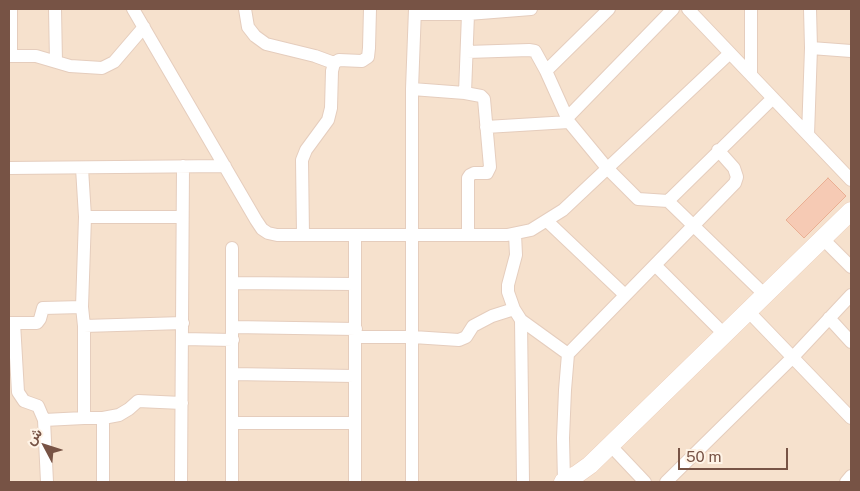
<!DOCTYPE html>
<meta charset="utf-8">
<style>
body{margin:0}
#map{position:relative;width:860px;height:491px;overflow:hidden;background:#fef0df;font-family:"Public Sans",Vazirmatn,sans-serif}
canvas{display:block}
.frame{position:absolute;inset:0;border:10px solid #775345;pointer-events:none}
.north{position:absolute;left:20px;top:421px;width:50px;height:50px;-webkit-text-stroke:4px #fff4e7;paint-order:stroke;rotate:310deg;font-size:14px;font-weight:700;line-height:20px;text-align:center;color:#775345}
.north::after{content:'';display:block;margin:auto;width:18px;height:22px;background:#775345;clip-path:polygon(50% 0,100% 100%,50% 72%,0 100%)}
.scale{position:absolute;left:678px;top:448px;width:110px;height:22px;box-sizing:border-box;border:2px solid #775345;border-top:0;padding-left:6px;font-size:15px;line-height:18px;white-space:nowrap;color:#775345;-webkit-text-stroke:4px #fff4e7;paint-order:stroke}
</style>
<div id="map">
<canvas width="860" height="491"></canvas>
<div class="frame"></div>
<div class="north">ش</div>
<div class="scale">50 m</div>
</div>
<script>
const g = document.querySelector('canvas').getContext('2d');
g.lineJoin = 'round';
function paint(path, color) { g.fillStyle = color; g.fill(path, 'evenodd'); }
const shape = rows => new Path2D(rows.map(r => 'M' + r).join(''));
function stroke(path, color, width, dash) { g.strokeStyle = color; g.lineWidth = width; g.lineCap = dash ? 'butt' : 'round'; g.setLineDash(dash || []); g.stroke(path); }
const residential = shape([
 [9,9,851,9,851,482,9,482]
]);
const building = shape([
 [828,178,846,196,804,238,786,220,828,178]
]);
const street = shape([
 [11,9,11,56],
 [55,9,56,62],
 [133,9,256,220,262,229,268,233,277,235,507,235,531,230,563,210,730,53],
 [245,9,248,27,255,36,266,44,315,56,334,63],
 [688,9,851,180],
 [415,14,468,14,531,9],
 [811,48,851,51],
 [467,52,529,50,535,51,546,71,569,122,607,168,638,199,668,201,765,295],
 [9,56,36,56,70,66,102,68,114,62,144,27],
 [546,71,609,9],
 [751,75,751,9],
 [412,89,465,93,481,96,484,99,490,167,487,173,474,173,470,175,468,178,468,235],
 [465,93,468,14],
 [567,118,673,9],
 [486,127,569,122],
 [808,135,811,48,810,9],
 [9,168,225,166],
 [82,168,85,217,82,307,84,326,84,418,103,418,119,415,129,409,138,401,182,403],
 [668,201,773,98],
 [85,217,182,217],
 [547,221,625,295],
 [515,234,516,255,508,285,508,292,514,309,521,320,523,482],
 [303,235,302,160,306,150,328,120,331,108,332,71,334,63,339,60,362,61,368,57,369,48,370,9],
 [823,239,851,267],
 [232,248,232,482],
 [655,265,724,334],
 [233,283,355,284],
 [748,311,851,418],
 [829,318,851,342],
 [521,320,568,354,565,390,563,438,564,482],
 [9,323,37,323,40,319,43,308,82,307],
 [14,323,18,392,24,401,38,406,44,420,47,482],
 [84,326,183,323],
 [233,327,356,329],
 [355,337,413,337,459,340,466,337,473,326,492,316,514,309],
 [183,339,233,340],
 [568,354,735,183,737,177,734,168,718,150],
 [232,374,354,376],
 [103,418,103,482],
 [44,420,84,418],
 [232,423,355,423],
 [610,445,645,482],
 [181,482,183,166],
 [355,482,355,235],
 [412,482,412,89,415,9],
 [666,482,793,357,851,295],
 [846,482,851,476]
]);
const secondary = shape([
 [563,482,576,475,590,465,851,211]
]);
paint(residential, '#f6e1cd');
paint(building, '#f6cab4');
stroke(building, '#eaaf93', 1);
stroke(street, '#e5cdbd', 14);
stroke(secondary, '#ebcdba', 19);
stroke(street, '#fff', 12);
stroke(secondary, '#fff', 18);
</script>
